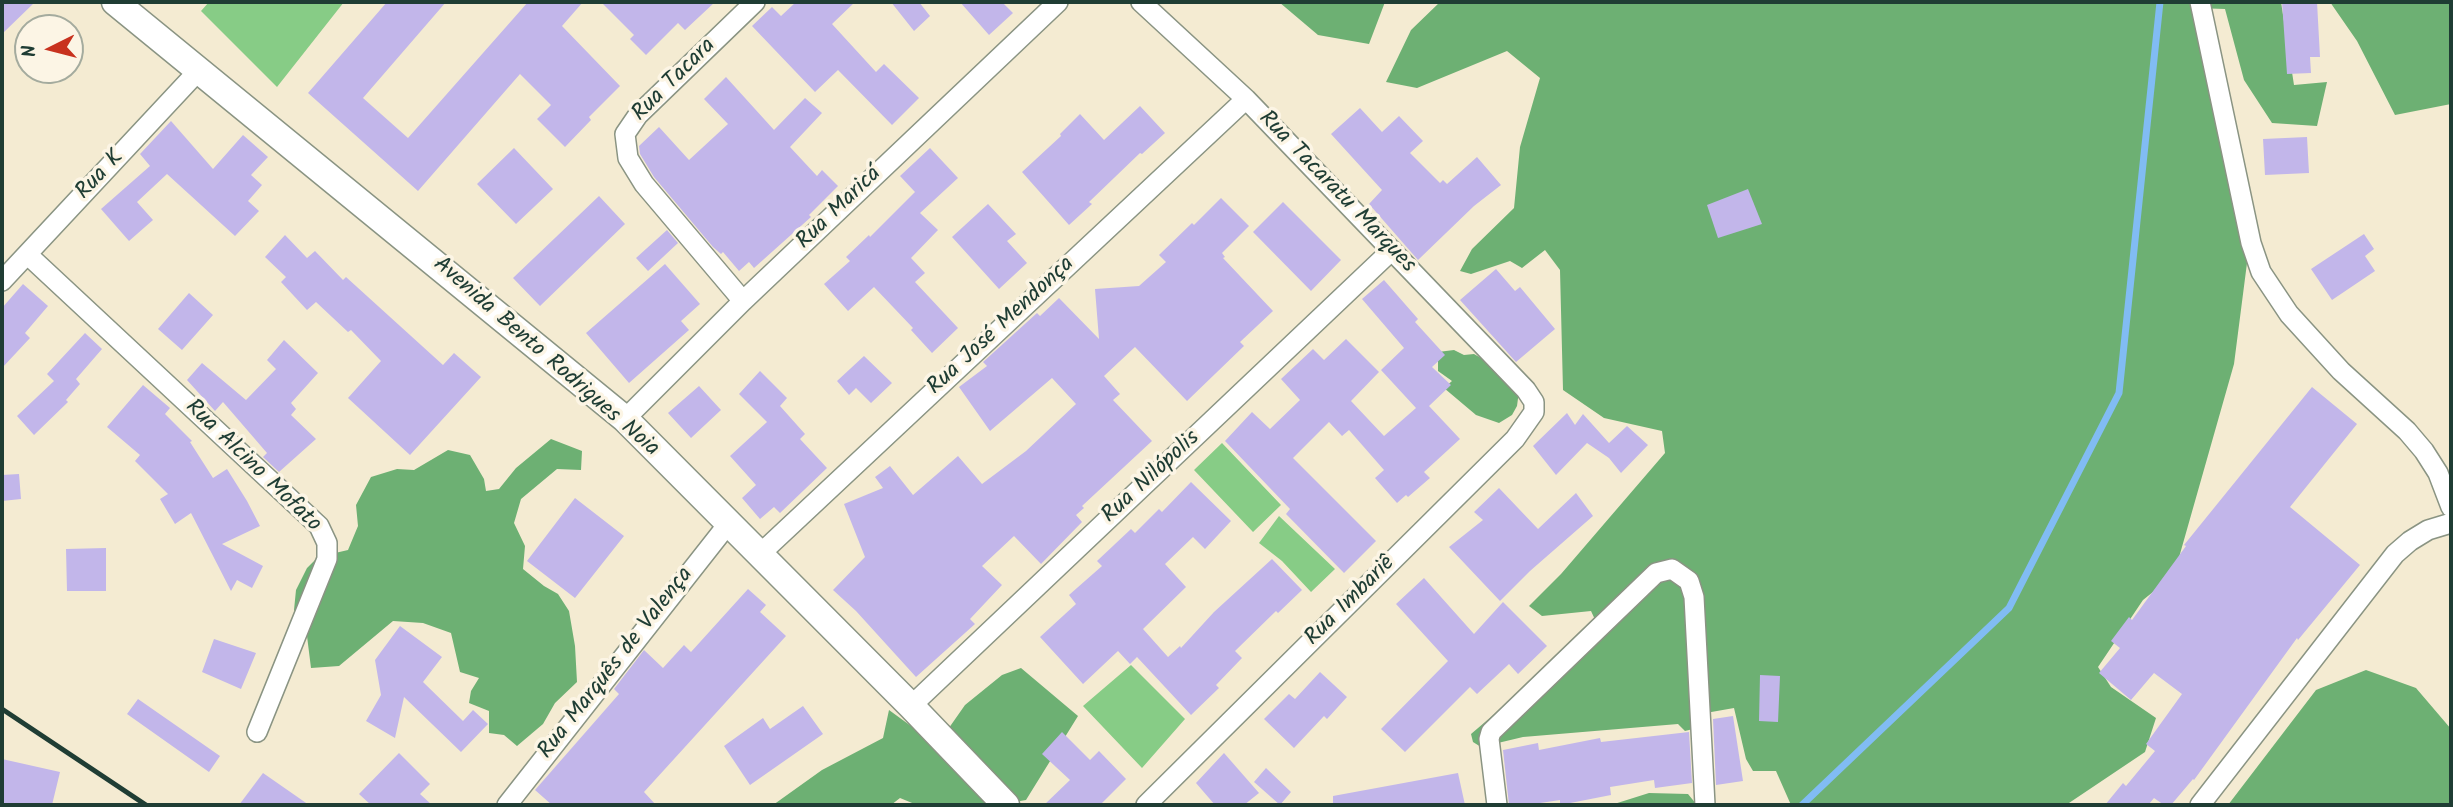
<!DOCTYPE html>
<meta charset="utf-8">
<style>
body{margin:0}
#map{position:relative;width:2453px;height:807px;overflow:hidden;background:#f4ebd2;font-family:Kalam,sans-serif}
canvas{display:block}
.frame{position:absolute;inset:0;border:4px solid #1f3d34;pointer-events:none}
.north{position:absolute;left:14px;top:14px;width:70px;height:70px;box-sizing:border-box;background:#fcf5e5;border:2px solid #a4ab9e;border-radius:50%;rotate:264deg;font-size:19px;font-weight:700;line-height:28px;text-align:center;color:#1f3d34}
.north::after{content:'';display:block;margin:auto;width:24px;height:32px;background:#c8321e;clip-path:polygon(50% 0,100% 100%,50% 72%,0 100%)}
</style>
<div id="map">
<canvas width="2453" height="807"></canvas>
<div class="frame"></div>
<div class="north">N</div>
</div>
<script>
const g = document.querySelector('canvas').getContext('2d');
g.lineJoin = 'round';
function paint(path, color) { g.fillStyle = color; g.fill(path, 'evenodd'); }
const shape = rows => new Path2D(rows.map(r => 'M' + r).join(''));
function stroke(path, color, width, dash) { g.strokeStyle = color; g.lineWidth = width; g.lineCap = dash ? 'butt' : 'round'; g.setLineDash(dash || []); g.stroke(path); }
function write(font, color, halo, rows, align = 'center') {
  g.font = font + ' Kalam,sans-serif'; g.lineWidth = 7; g.setLineDash([]); g.textBaseline = 'middle'; g.strokeStyle = halo; g.fillStyle = color; for (const [text, x, y, turn = 0] of rows) {
    g.save(); g.translate(x, y); g.rotate((+turn || 0) * Math.PI / 180); g.textAlign = isNaN(turn) ? turn : align; if (halo) g.strokeText(text, 0, 0); g.fillText(text, 0, 0); g.restore();
  }
}
const green = shape([
 [209,2,344,2,277,87,201,11],
 [1222,443,1281,505,1253,532,1194,470],
 [1279,516,1335,569,1311,592,1282,561,1259,543],
 [1131,665,1185,719,1142,768,1083,706]
]);
const forest = shape([
 [1279,2,1385,2,1369,44,1318,35],
 [1440,2,2281,2,2294,85,2327,82,2317,126,2272,123,2244,80,2225,9,2195,8,2247,263,2234,364,2174,575,2143,600,2098,667,2111,687,2156,718,2145,752,2066,805,1791,805,1776,771,1753,771,1746,759,1734,708,1700,714,1693,729,1685,731,1678,724,1523,737,1481,747,1473,742,1471,734,1598,626,1591,611,1542,616,1529,606,1561,574,1665,453,1662,431,1604,418,1563,390,1560,270,1545,250,1522,268,1510,261,1471,274,1460,271,1472,249,1514,208,1520,147,1540,78,1507,51,1417,88,1386,82,1411,30],
 [2330,2,2451,2,2451,104,2395,115,2357,41],
 [1454,350,1464,355,1474,354,1488,362,1519,391,1517,406,1512,415,1499,423,1476,415,1444,388,1452,381,1438,371,1438,352],
 [551,439,582,451,581,470,557,469,521,499,514,523,525,546,523,569,544,586,558,594,569,611,575,646,577,682,555,703,543,724,517,746,504,735,489,733,489,711,469,703,471,691,479,678,460,672,451,633,423,623,393,621,339,666,311,668,307,636,294,610,296,590,307,568,318,557,348,550,358,526,356,505,371,477,397,469,414,470,448,450,470,455,484,479,486,491,499,489,516,468],
 [1021,668,1078,716,1026,800,997,805,917,805,900,798,891,805,773,805,822,770,883,738,889,710,937,745,965,705,1002,675],
 [2366,670,2416,688,2451,729,2451,805,2228,805,2316,690],
 [1649,793,1688,794,1697,805,1611,805]
]);
const stream = shape([
 [1802,805,2009,608,2119,393,2160,2]
]);
const building = shape([
 [2,2,35,2,2,34],
 [387,2,446,2,363,98,408,138,528,2,583,2,562,26,620,86,589,117,591,120,565,147,537,119,551,105,520,74,418,191,308,93],
 [601,2,715,2,685,30,678,23,646,55,630,39,634,35],
 [796,2,855,2,832,24,876,72,884,64,919,98,892,125,838,70,815,92,752,26,772,7,781,16],
 [891,2,919,2,930,16,914,31],
 [960,2,1002,2,1013,13,989,35],
 [2282,2,2317,2,2320,57,2310,57,2311,73,2287,74],
 [726,77,774,130,805,98,822,113,790,147,817,176,822,170,838,186,809,215,811,217,754,268,749,262,739,271,723,252,721,254,713,247,654,177,640,154,639,146,659,127,689,160,728,124,704,99],
 [1140,106,1165,133,1142,154,1140,153,1089,202,1092,204,1069,225,1022,172,1061,136,1060,134,1080,114,1104,140],
 [1360,108,1382,132,1399,116,1423,141,1410,153,1440,183,1443,180,1447,184,1477,157,1501,185,1474,206,1418,260,1369,204,1382,190,1331,134],
 [171,121,213,169,243,135,268,157,251,175,262,185,248,201,259,211,235,236,167,174,137,202,153,220,129,241,101,209,150,166,140,154],
 [2307,137,2309,173,2265,175,2263,139],
 [514,148,553,189,516,224,477,184],
 [930,148,958,178,920,213,938,230,911,258,925,273,915,282,958,328,932,353,911,330,913,328,874,287,848,311,824,284,850,261,846,257,869,235,870,237,915,192,900,176],
 [1748,189,1762,224,1718,238,1707,205],
 [599,196,625,224,540,306,513,278],
 [1221,198,1249,226,1222,253,1225,257,1223,258,1273,311,1240,342,1244,346,1187,401,1135,347,1104,376,1120,394,1113,400,1152,441,1082,506,1084,508,1076,515,1082,522,1041,564,1014,536,982,566,1002,585,970,619,975,624,916,677,856,611,833,590,865,557,844,504,883,488,875,477,890,466,913,495,958,456,982,484,1026,451,1076,404,1052,378,990,431,959,387,987,366,983,362,1037,313,1040,316,1059,298,1099,339,1095,289,1139,286,1166,262,1159,255,1192,223,1194,225],
 [1283,202,1341,260,1311,291,1253,232],
 [988,204,1016,234,1007,241,1027,263,999,289,952,237],
 [667,230,678,243,648,271,636,258],
 [2364,234,2374,249,2365,256,2375,271,2332,300,2311,269],
 [285,235,307,258,315,251,343,280,346,277,443,365,454,353,481,377,410,455,348,398,381,361,351,330,348,332,316,302,307,310,281,282,286,277,265,257],
 [665,264,700,304,681,321,689,330,629,383,586,333],
 [1496,269,1515,291,1520,287,1555,329,1516,362,1460,300],
 [1384,280,1418,319,1415,322,1445,355,1432,367,1451,385,1429,406,1460,439,1424,472,1430,478,1408,497,1406,495,1397,503,1375,478,1384,470,1349,430,1342,436,1329,422,1293,458,1376,541,1344,573,1286,514,1290,509,1225,441,1252,412,1270,429,1300,400,1281,379,1313,349,1324,360,1346,339,1379,372,1351,401,1384,436,1416,408,1381,370,1404,348,1362,299],
 [23,284,48,306,25,333,30,338,2,368,2,308],
 [189,293,213,315,182,350,158,329],
 [85,333,102,349,76,379,80,384,66,400,68,402,34,435,17,416,54,381,47,374],
 [284,340,318,373,291,403,296,409,291,415,316,439,279,472,263,457,267,453,223,402,215,411,187,380,202,363,246,400,276,369,267,360],
 [864,356,892,383,871,403,856,388,849,395,837,381],
 [760,371,787,398,780,406,805,434,800,439,827,468,780,513,774,507,760,519,742,498,756,485,730,456,767,422,739,394],
 [143,385,170,408,165,414,192,441,190,442,213,478,227,469,247,501,260,526,222,544,263,566,252,588,237,580,231,591,191,513,175,524,160,499,168,494,135,461,140,455,107,427],
 [699,386,721,410,691,438,668,413],
 [2312,387,2357,424,2290,507,2360,565,2298,640,2297,638,2194,780,2193,779,2171,805,2164,805,2154,798,2149,804,2151,805,2105,805,2123,783,2126,786,2155,751,2146,744,2182,694,2154,673,2131,700,2099,673,2120,648,2111,641,2129,617,2132,620,2186,546,2184,545],
 [1567,413,1575,425,1583,414,1609,443,1627,426,1648,445,1621,473,1609,458,1587,443,1556,475,1533,446],
 [19,474,21,499,2,501,2,475],
 [1191,482,1231,521,1205,549,1193,537,1165,564,1186,587,1143,629,1168,657,1180,646,1181,648,1214,612,1272,559,1302,590,1278,613,1276,611,1235,651,1242,658,1216,685,1219,688,1191,715,1137,657,1130,664,1118,651,1083,684,1040,637,1076,604,1069,595,1102,566,1097,561,1131,529,1135,533,1159,509,1162,512],
 [1499,488,1538,529,1576,493,1593,516,1530,571,1500,601,1449,547,1483,520,1474,512],
 [575,498,624,536,575,598,527,561],
 [106,548,106,591,67,591,66,549],
 [1424,578,1474,634,1503,602,1547,646,1518,674,1509,664,1477,694,1470,687,1405,752,1381,729,1448,661,1396,604],
 [748,589,766,605,760,612,786,636,644,792,656,805,552,805,535,790,619,694,614,689,644,650,663,668,684,645,691,652],
 [400,626,442,657,423,682,463,721,473,710,488,724,461,752,404,697,395,738,366,721,381,695,375,660],
 [214,639,256,653,241,689,202,672],
 [1320,672,1347,697,1327,719,1324,716,1294,748,1264,719,1289,694,1295,699],
 [1760,675,1780,676,1778,722,1759,721],
 [138,699,220,756,209,772,127,714],
 [803,706,823,734,750,785,724,746,763,718,770,729],
 [1733,716,1743,781,1716,785,1713,719],
 [1062,732,1090,760,1099,751,1126,779,1100,805,1044,805,1070,780,1042,754],
 [1689,732,1692,783,1655,788,1654,780,1610,787,1611,795,1560,805,1560,800,1527,805,1509,805,1503,750,1538,743,1539,750,1600,738,1601,742],
 [399,753,430,784,420,794,432,805,371,805,359,794],
 [1224,753,1259,793,1244,805,1215,805,1196,783],
 [2,759,60,772,52,805,2,805],
 [1266,768,1291,792,1280,805,1254,782],
 [263,773,309,805,239,805],
 [1458,773,1465,805,1333,805,1333,796]
]);
const street = shape([
 [1141,2,1246,99,1526,390,1534,402,1534,412,1515,439,1146,805],
 [2200,2,2251,243,2261,272,2289,314,2341,371,2407,431,2424,451,2438,473,2451,507],
 [28,255,319,526,327,543,327,559,257,732],
 [2,281,200,69],
 [743,301,644,184,628,158,625,134,638,115,755,2],
 [625,419,743,301,1058,2],
 [759,555,1246,99],
 [911,706,1392,250],
 [507,805,728,524],
 [1497,805,1489,739,1491,732,1656,573,1672,569,1689,581,1694,597,1705,805],
 [2200,805,2395,554,2410,541,2428,530,2451,523]
]);
const secondary = shape([
 [115,2,625,419,911,706,1006,805]
]);
const rail = shape([
 [2,709,146,805]
]);
const streetNames = [
 ["Rua Tacara",675,81,-45],
 ["Rua K",101,176,-47],
 ["Rua Tacaratu Marques",1336,193,46],
 ["Rua Maricá",840,209,-44],
 ["Rua José Mendonça",1002,327,-43],
 ["Avenida Bento Rodrigues Noia",545,358,41],
 ["Rua Alcino Mofato",252,467,44],
 ["Rua Nilópolis",1152,478,-43],
 ["Rua Imbariê",1351,602,-45],
 ["Rua Marquês de Valença",617,664,-52]
];
paint(green, '#87cc86');
paint(forest, '#6db073');
stroke(stream, '#81bcf3', 7);
paint(building, '#c2b6ea');
stroke(street, '#8a9483', 22);
stroke(secondary, '#8a9483', 29);
stroke(street, '#fff', 19);
stroke(secondary, '#fff', 26);
stroke(rail, '#1f3d34', 5);
write('23px', '#1f3d34', '#fcf5e5', streetNames);
</script>
